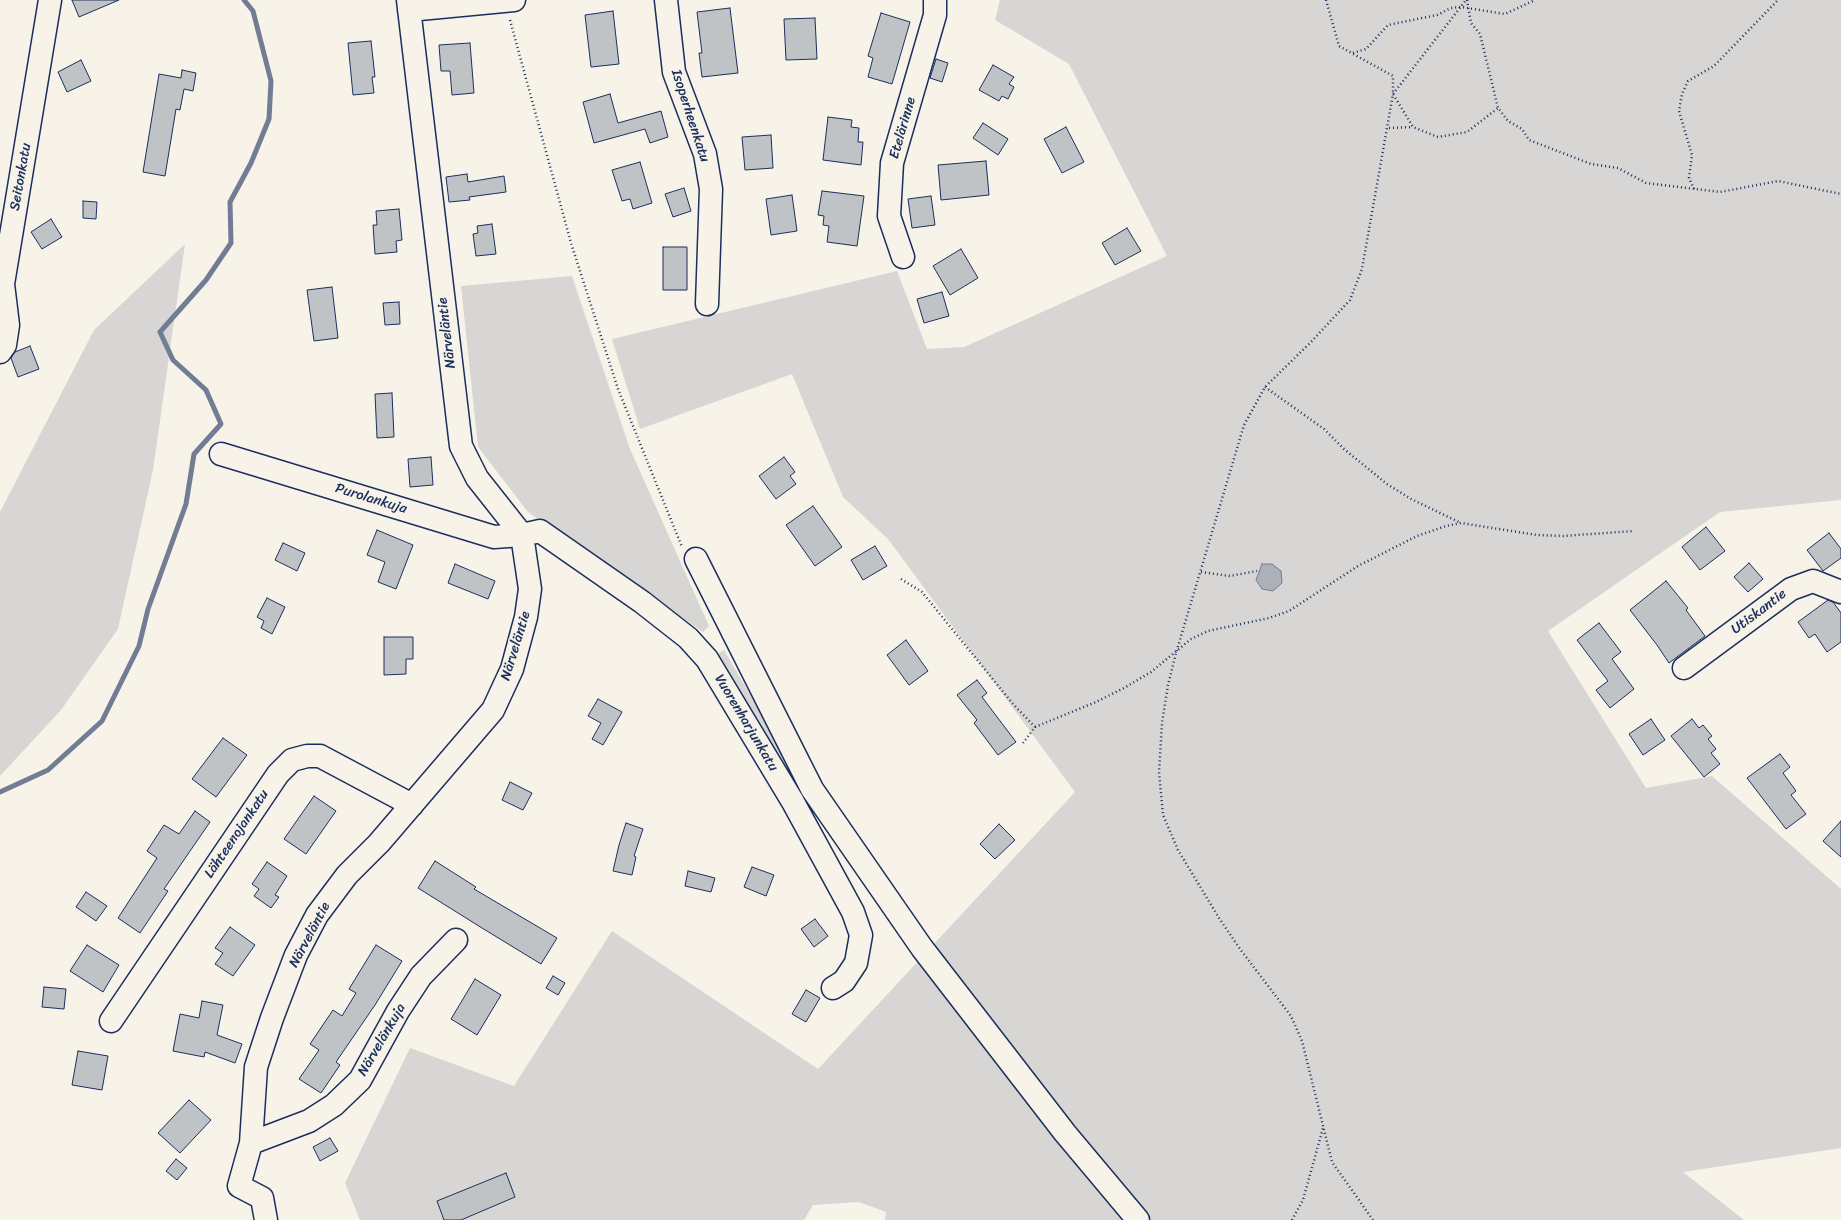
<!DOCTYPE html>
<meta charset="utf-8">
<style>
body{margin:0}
canvas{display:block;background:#f7f3e8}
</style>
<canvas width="1841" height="1220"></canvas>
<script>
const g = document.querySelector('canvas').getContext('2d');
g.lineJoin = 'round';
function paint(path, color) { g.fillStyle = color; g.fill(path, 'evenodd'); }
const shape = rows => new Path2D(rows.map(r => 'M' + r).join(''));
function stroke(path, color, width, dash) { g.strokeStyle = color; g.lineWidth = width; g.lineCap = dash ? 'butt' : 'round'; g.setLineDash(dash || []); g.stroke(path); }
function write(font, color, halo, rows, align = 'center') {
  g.font = font + ' Sriracha,sans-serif'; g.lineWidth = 3; g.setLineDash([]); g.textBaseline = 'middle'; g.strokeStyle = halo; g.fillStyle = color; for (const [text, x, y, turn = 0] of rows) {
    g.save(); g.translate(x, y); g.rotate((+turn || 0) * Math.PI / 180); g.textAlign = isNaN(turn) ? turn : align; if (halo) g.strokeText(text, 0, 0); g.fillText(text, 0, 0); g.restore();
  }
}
const green = shape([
 [1000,0,1841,0,1841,500,1720,512,1548,631,1646,788,1712,776,1841,889,1841,1148,1683,1172,1744,1220,885,1220,886,1212,859,1202,813,1205,804,1220,360,1220,345,1183,410,1048,514,1086,612,931,818,1069,1075,792,888,539,843,497,792,374,640,429,612,339,897,271,927,349,964,347,1167,256,1069,64,995,20],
 [185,244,153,470,118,629,61,710,0,776,0,512,94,330],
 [572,276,630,449,709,626,703,632,528,512,478,447,461,286],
 [724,650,803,786,804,789,790,784,714,656]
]);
const water = shape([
 [1262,564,1272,564,1281,571,1282,583,1273,591,1262,589,1256,580,1262,564]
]);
const stream = shape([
 [0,792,48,770,102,721,139,646,148,609,186,504,194,454,221,424,206,390,173,360,160,332,206,280,231,243,230,202,251,163,269,119,271,81,253,11,244,0]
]);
const building = shape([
 [72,0,119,0,79,17,72,0],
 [730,8,738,73,702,77,699,53,702,53,697,12,730,8],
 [613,11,619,64,591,67,585,15,613,11],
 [881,13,910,22,892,84,868,77,873,58,868,56,881,13],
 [815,18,817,59,786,60,784,19,815,18],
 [371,41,375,77,372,77,374,93,353,95,348,43,371,41],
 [470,43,474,93,452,95,450,71,441,71,439,45,470,43],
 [936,59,948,63,942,82,930,78,936,59],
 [81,60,91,81,67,92,58,72,81,60],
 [993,65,1014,77,1009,84,1014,87,1008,99,1002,96,999,101,979,90,993,65],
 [182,70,196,73,193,91,184,89,180,110,176,109,165,176,143,172,159,74,181,78,182,70],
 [610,94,618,123,661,111,668,137,650,143,645,129,594,143,583,102,610,94],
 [828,117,852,120,851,127,859,128,858,142,863,142,861,165,823,160,828,117],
 [983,123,1008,139,998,155,973,138,983,123],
 [1066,127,1084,162,1062,173,1044,139,1066,127],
 [771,135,773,168,745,170,742,137,771,135],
 [986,161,989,195,941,200,938,165,986,161],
 [640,162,652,203,633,209,630,199,622,201,612,170,640,162],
 [467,174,468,182,504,176,506,192,469,197,470,200,449,202,446,177,467,174],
 [684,188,691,211,673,217,665,194,684,188],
 [822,191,864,196,857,246,827,242,829,226,823,225,824,216,818,215,822,191],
 [792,195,797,231,771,235,766,199,792,195],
 [931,196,935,225,912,228,908,199,931,196],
 [83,201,97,202,96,219,83,218,83,201],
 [399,209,402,240,396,241,397,252,375,254,373,225,377,225,376,211,399,209],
 [51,219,62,237,42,249,31,232,51,219],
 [492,224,496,254,476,256,473,234,478,233,477,226,492,224],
 [1127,228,1141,251,1115,265,1102,243,1127,228],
 [663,247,687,247,687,290,663,290,663,247],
 [961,249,978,278,950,295,933,266,961,249],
 [332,287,338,338,314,341,307,290,332,287],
 [942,292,949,316,924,323,917,299,942,292],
 [399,302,400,324,385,325,383,303,399,302],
 [30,346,39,369,18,377,11,358,15,352,30,346],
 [392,393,394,437,377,438,375,394,392,393],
 [431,457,433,485,410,487,408,459,431,457],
 [784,457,795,472,790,476,796,484,776,499,759,476,784,457],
 [813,506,842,547,815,566,786,525,813,506],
 [1706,527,1725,551,1700,570,1682,547,1706,527],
 [377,530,413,545,396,589,378,582,385,562,367,555,377,530],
 [1829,533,1841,549,1841,558,1823,571,1807,550,1829,533],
 [283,543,305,553,297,571,275,560,283,543],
 [875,546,887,566,863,580,851,560,875,546],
 [1749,563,1763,579,1748,592,1734,577,1749,563],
 [455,564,495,581,488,599,448,583,455,564],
 [1666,581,1688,608,1686,610,1705,636,1669,663,1657,645,1630,610,1666,581],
 [267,598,285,607,272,634,261,628,264,621,257,617,267,598],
 [1828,600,1833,602,1841,613,1841,642,1827,652,1815,634,1809,638,1798,622,1828,600],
 [1599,623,1621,652,1612,659,1634,689,1610,708,1596,690,1608,681,1577,640,1599,623],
 [384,637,413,637,413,659,406,659,406,674,384,675,384,637],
 [906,640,928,671,909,685,887,655,906,640],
 [977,680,987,693,982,697,1016,742,998,755,974,723,977,720,957,695,977,680],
 [598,699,622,712,603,745,592,739,601,723,588,716,598,699],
 [1651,719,1665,740,1643,755,1629,734,1651,719],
 [1692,719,1699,728,1703,725,1712,736,1708,739,1716,749,1711,753,1720,764,1704,777,1671,736,1692,719],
 [223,738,247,755,216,797,192,779,223,738],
 [1780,754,1790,767,1783,773,1796,791,1791,795,1806,814,1786,829,1747,778,1780,754],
 [510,782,532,793,523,810,502,800,510,782],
 [314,796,336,811,306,854,284,839,314,796],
 [195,811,210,822,164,889,168,891,140,933,118,918,157,858,147,851,164,825,179,834,195,811],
 [1841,821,1841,857,1823,841,1841,821],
 [626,823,643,829,634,856,636,857,632,875,613,871,619,845,626,823],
 [999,824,1015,840,995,859,980,844,999,824],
 [435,861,476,887,474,889,557,938,541,964,482,928,418,888,435,861],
 [267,862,287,876,275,895,279,897,271,908,254,896,259,889,252,884,267,862],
 [752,867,774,875,766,896,744,887,752,867],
 [688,871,715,878,711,892,685,886,688,871],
 [86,892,107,906,96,921,76,907,86,892],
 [815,919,828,936,814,947,801,929,815,919],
 [230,927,255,945,233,976,215,964,223,953,215,948,230,927],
 [87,945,119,965,103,992,70,971,87,945],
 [376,945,402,961,375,1005,336,1062,340,1065,321,1093,299,1079,319,1050,310,1044,333,1010,342,1016,356,993,349,989,376,945],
 [553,976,565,983,558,995,546,988,553,976],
 [475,979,501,995,477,1035,451,1019,475,979],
 [44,987,66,989,64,1009,42,1007,44,987],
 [806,990,820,998,806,1022,792,1014,806,990],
 [202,1001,223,1005,217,1035,242,1044,235,1063,205,1052,204,1057,173,1051,180,1014,199,1018,202,1001],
 [78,1051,108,1056,102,1090,72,1085,78,1051],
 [189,1100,211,1120,180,1153,158,1133,189,1100],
 [330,1138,338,1151,320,1161,313,1147,330,1138],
 [176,1159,187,1168,177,1180,166,1171,176,1159],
 [506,1173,515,1197,461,1220,444,1220,437,1201,506,1173]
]);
const path = shape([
 [1326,0,1339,46,1393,76,1393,94,1413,127,1438,137,1467,132,1498,108],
 [1467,0,1471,23,1480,34,1498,108,1508,121,1522,129,1529,140,1591,164,1618,168,1646,183,1720,192,1778,181,1841,194],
 [510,20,571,243,618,389,682,547],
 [1353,53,1366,49,1388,25,1437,15,1451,8,1461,7,1505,14,1535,0],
 [1389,128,1413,127],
 [1694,189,1689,178,1692,155,1679,111,1682,94,1688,81,1714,66,1778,0],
 [1265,387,1324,429,1344,449,1387,484,1411,499,1461,523],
 [1201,572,1230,576,1257,571],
 [901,579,922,592,1013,704,1035,727,1023,743],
 [1035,727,1096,702,1124,688,1151,672,1191,639,1208,631,1269,618,1289,611,1358,566,1417,536,1446,526,1461,523,1537,535,1563,536,1634,531],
 [1292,1220,1303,1200,1323,1128],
 [1373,1220,1332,1162,1302,1041,1291,1016,1240,949,1219,918,1178,850,1163,815,1159,772,1162,723,1168,685,1176,653,1244,425,1265,387,1311,342,1350,300,1362,269,1393,94,1466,0]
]);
const minor = shape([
 [666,0,674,72,705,154,711,189,707,304],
 [409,10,514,0],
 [903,257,889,216,892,163,935,15,935,0],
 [0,352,5,345,8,325,3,284,50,0],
 [221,454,494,537,522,535,540,531,642,602,688,638,707,659,793,802,853,912,861,935,856,963,844,981,833,988],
 [696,559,812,789,922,948,1065,1133,1138,1220],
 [1684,668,1791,589,1813,581,1841,592],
 [111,1021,278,774,292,760,307,756,320,756,412,805],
 [251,1143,309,1121,334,1105,360,1080,398,1011,421,976,456,940],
 [266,1220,262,1198,239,1186,251,1143,256,1067,272,1018,296,955,317,915,347,875,379,843,493,710,512,669,526,617,530,589,522,535,477,478,461,446,408,0]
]);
const streetNames = [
 ["Isoperheenkatu",690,116,72],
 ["Etelärinne",903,128,-74],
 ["Seitonkatu",21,177,-80],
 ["Närveläntie",447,333,-97],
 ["Purolankuja",371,499,17],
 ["Utiskantie",1759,612,-37],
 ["Närveläntie",516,646,-73],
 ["Vuorenharjunkatu",746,723,59],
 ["Lähteenojankatu",237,834,-56],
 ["Närveläntie",310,935,-62],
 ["Närvelänkuja",382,1040,-60]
];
paint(green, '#d7d6d4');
paint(water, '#acb0b9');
stroke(water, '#727c95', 1);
stroke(stream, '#727c95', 5);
paint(building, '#c0c3c5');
stroke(building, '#1b2f5e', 1);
stroke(minor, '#1b2f5e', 25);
stroke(path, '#1b2f5e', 2.5, [1, 3]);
stroke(minor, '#f7f3e8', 22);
write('14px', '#1b2f5e', '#f7f3e8', streetNames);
</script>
